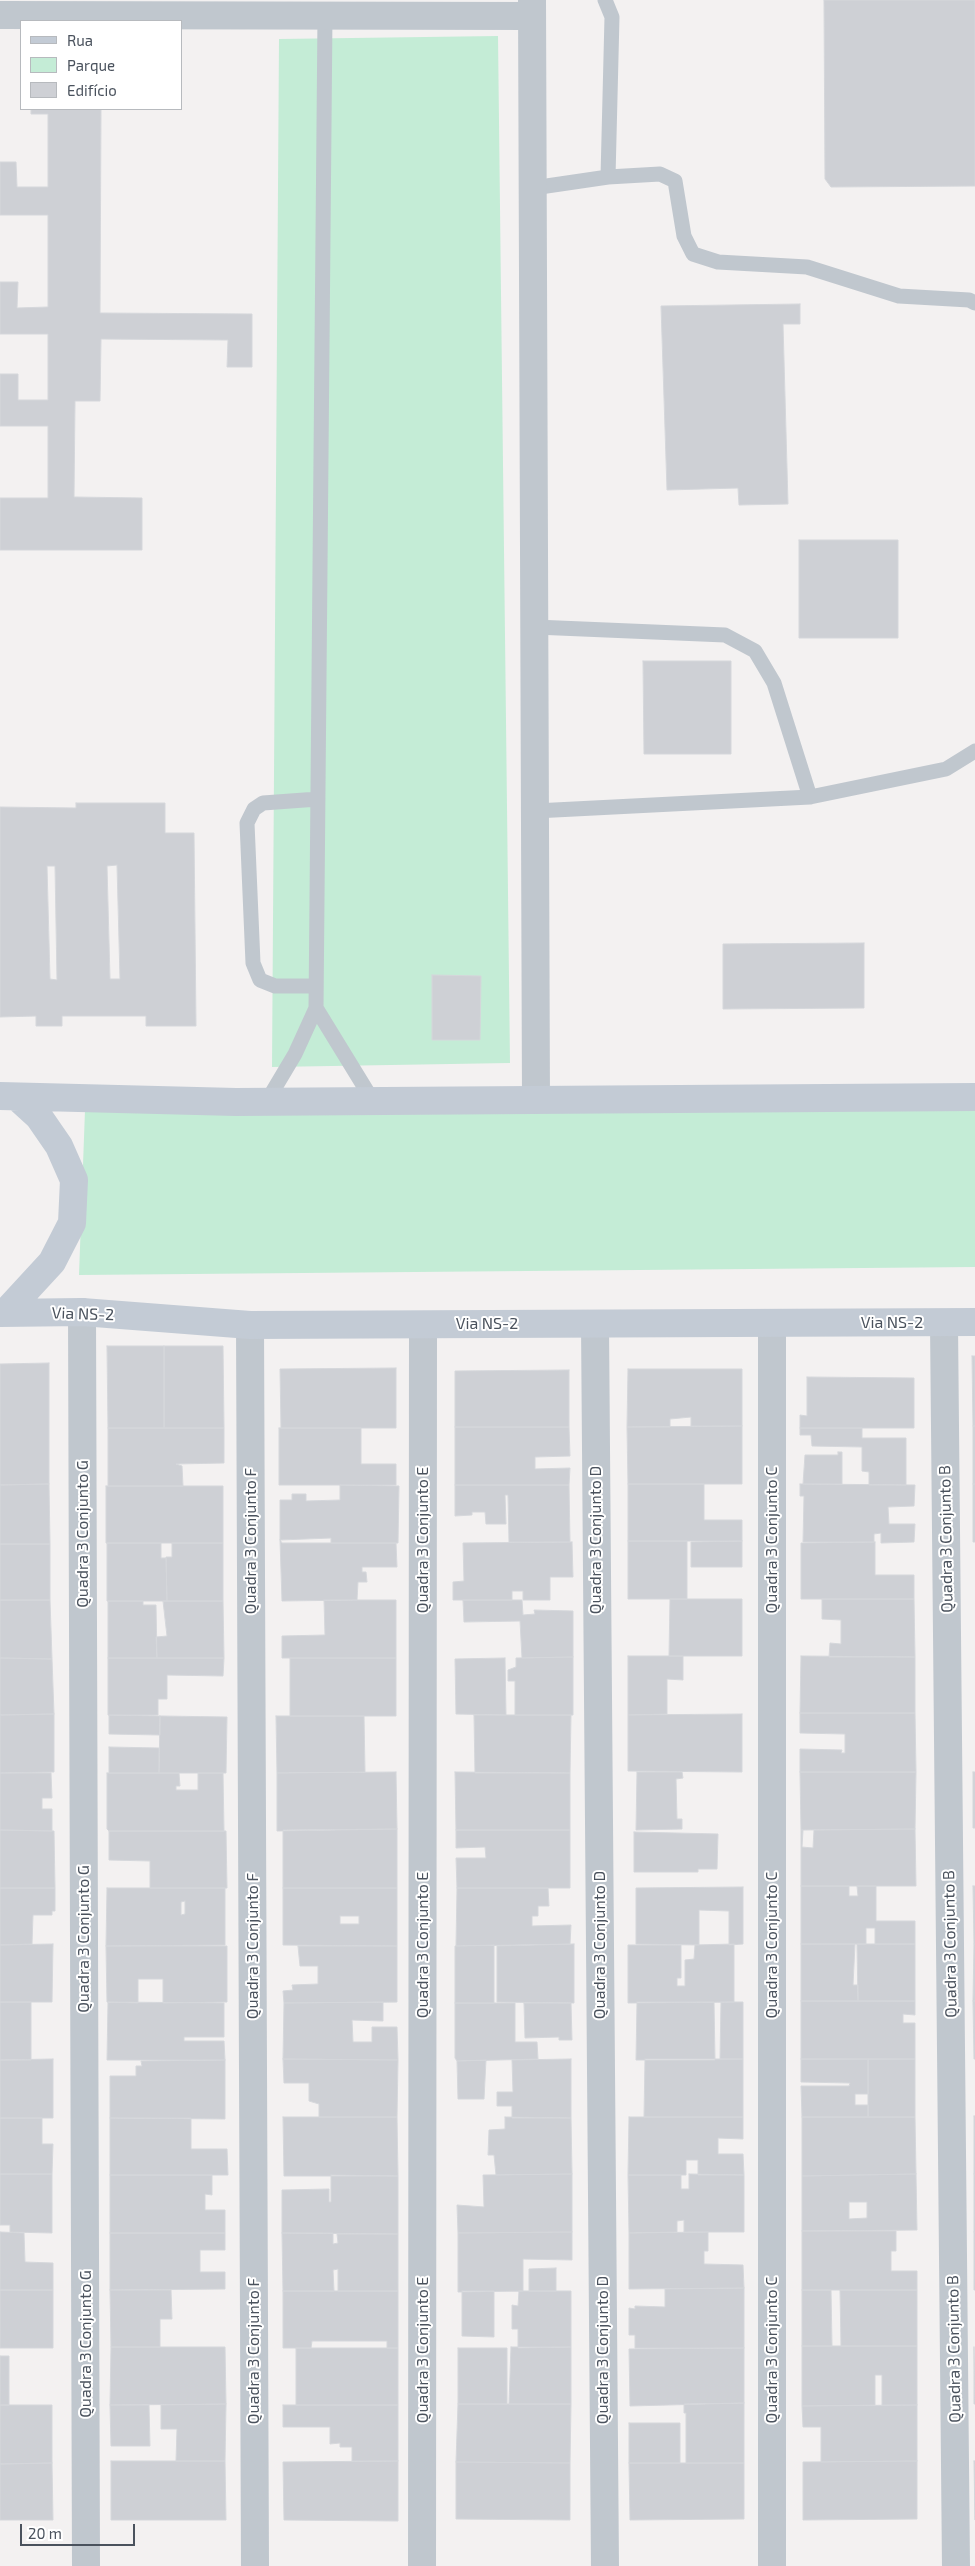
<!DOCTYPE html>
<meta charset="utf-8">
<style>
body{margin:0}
#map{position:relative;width:975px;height:2566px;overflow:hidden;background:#f3f1f1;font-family:"Exo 2",sans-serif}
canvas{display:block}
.legend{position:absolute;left:20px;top:20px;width:162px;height:90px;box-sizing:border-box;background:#fff;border:1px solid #b7babe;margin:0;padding:6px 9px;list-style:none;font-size:15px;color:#4a525d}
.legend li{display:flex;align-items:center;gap:10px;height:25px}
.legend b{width:25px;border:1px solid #b7babe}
.scale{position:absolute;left:20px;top:2524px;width:115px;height:22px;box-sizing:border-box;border:2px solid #4a525d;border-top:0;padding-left:6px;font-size:15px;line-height:18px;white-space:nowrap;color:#4a525d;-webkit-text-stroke:4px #fff;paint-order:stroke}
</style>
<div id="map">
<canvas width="975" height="2566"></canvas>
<ul class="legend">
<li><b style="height:6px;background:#c3cbd5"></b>Rua</li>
<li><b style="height:14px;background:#c4ecd6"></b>Parque</li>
<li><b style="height:14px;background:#ced0d5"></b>Edifício</li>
</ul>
<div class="scale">20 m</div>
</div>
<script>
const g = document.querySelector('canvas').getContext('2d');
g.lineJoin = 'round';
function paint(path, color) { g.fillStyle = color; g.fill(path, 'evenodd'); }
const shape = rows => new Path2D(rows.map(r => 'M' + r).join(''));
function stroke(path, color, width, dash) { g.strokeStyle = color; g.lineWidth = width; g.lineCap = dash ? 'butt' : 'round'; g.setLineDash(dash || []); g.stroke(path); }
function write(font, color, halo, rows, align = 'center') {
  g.font = font + ' "Exo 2",sans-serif'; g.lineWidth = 4; g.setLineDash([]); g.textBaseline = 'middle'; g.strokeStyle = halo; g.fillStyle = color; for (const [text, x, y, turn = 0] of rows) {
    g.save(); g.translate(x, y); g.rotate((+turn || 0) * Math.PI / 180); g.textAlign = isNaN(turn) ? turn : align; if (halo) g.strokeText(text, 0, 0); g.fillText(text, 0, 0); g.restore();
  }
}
const green = shape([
 [498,36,510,1063,272,1067,279,39],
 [85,1110,975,1110,975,1267,79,1275]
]);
const building = shape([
 [824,0,975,0,975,186,831,187,825,179,824,0],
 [31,109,101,109,100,313,252,314,252,367,227,367,228,340,101,339,100,401,75,401,74,497,142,498,142,550,0,550,0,498,48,498,48,426,0,426,0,374,18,374,18,400,48,400,48,334,0,334,0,282,18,282,17,308,48,307,48,215,0,215,0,162,16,162,17,187,48,187,48,114,31,114,31,109],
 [800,304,800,324,783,324,788,504,739,505,738,488,667,490,661,306,800,304],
 [799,540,898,540,898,638,799,638,799,540],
 [643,661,731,661,731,754,644,754,643,661],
 [76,803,165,803,165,833,194,833,196,1026,146,1026,146,1016,62,1016,62,1026,36,1026,36,1016,0,1017,0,807,76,808,76,803],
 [117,865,120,979,110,979,107,866,117,865],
 [47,866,55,866,57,980,50,979,47,866],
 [864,943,864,1008,723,1009,723,944,864,943],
 [432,975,481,976,480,1040,432,1040,432,975],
 [107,1346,164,1346,164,1428,108,1428,107,1346],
 [164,1346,223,1346,224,1428,164,1428,164,1346],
 [972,1356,975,1356,975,1426,973,1426,972,1356],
 [49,1363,49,1484,0,1485,0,1364,49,1363],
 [396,1368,396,1428,281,1428,280,1369,396,1368],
 [628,1369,742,1369,742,1426,691,1426,691,1417,670,1419,670,1427,627,1427,628,1369],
 [569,1370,569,1427,455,1427,455,1371,569,1370],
 [807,1377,914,1378,914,1428,800,1428,800,1415,807,1416,807,1377],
 [742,1426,742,1484,628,1484,627,1427,742,1426],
 [973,1426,975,1426,975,1484,973,1484,973,1426],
 [455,1427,569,1427,570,1456,535,1457,535,1469,570,1468,569,1485,455,1485,455,1427],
 [108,1428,224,1428,224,1463,176,1464,182,1466,183,1486,108,1486,108,1428],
 [279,1428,361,1428,361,1464,396,1464,396,1485,279,1485,279,1428],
 [800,1428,862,1428,862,1438,906,1438,906,1485,869,1485,869,1472,862,1471,862,1447,812,1446,811,1435,800,1435,800,1428],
 [838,1452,842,1452,842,1484,803,1484,805,1455,838,1455,838,1452],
 [49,1484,50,1544,0,1544,0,1485,49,1484],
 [628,1484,704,1484,704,1520,742,1520,742,1541,628,1541,628,1484],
 [800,1484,915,1485,914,1506,888,1507,889,1524,915,1524,914,1542,881,1543,881,1533,874,1534,874,1542,803,1542,804,1496,800,1496,800,1484],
 [973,1484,975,1484,975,1542,973,1542,973,1484],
 [340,1485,399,1486,398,1543,331,1543,331,1538,280,1540,280,1500,292,1500,292,1494,306,1494,306,1501,340,1500,340,1485],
 [455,1485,569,1485,570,1542,509,1542,508,1495,505,1495,506,1524,486,1524,485,1512,472,1512,472,1515,455,1516,455,1485],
 [106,1486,223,1486,223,1543,106,1543,106,1486],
 [280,1540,282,1543,396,1543,397,1567,362,1567,362,1572,366,1572,367,1582,358,1582,357,1600,282,1601,280,1540],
 [628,1541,687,1541,687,1599,628,1599,628,1541],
 [742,1541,742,1567,691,1567,691,1542,742,1541],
 [572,1542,573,1577,550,1577,550,1600,523,1600,523,1591,512,1591,512,1600,453,1600,453,1582,464,1581,463,1543,572,1542],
 [875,1542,875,1575,914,1575,914,1599,801,1599,801,1543,875,1542],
 [107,1543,161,1543,161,1558,166,1558,167,1601,107,1601,107,1543],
 [172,1543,223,1543,223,1601,167,1601,166,1557,172,1557,172,1543],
 [0,1544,50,1544,50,1600,0,1600,0,1544],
 [670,1599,742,1599,742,1656,669,1656,670,1599],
 [822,1599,914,1599,915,1657,829,1657,830,1643,841,1644,841,1620,822,1619,822,1599],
 [0,1600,50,1600,52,1659,0,1658,0,1600],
 [324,1600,396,1600,396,1658,282,1658,282,1636,325,1635,324,1600],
 [463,1600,522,1600,523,1615,535,1614,534,1610,573,1611,573,1657,522,1658,520,1621,464,1622,463,1600],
 [108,1601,143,1601,143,1605,156,1605,157,1658,108,1658,108,1601],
 [163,1601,223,1601,224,1658,157,1658,156,1637,167,1636,163,1601],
 [628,1656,683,1656,683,1680,667,1679,667,1714,628,1715,628,1656],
 [801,1656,915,1657,915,1713,800,1713,801,1656],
 [573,1657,573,1715,515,1715,515,1681,508,1681,508,1670,516,1667,516,1658,573,1657],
 [0,1658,52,1659,54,1714,0,1715,0,1658],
 [108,1658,224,1658,223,1676,167,1675,167,1699,158,1699,158,1715,108,1715,108,1658],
 [290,1658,396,1658,396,1716,290,1716,290,1658],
 [505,1658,506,1715,456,1714,455,1659,505,1658],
 [800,1713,915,1713,916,1772,800,1772,800,1749,842,1750,841,1753,845,1753,845,1734,800,1733,800,1713],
 [54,1714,54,1772,0,1773,0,1715,54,1714],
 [742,1714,742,1772,628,1771,628,1715,742,1714],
 [109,1715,160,1716,160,1735,109,1734,109,1715],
 [474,1715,571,1715,570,1773,475,1773,474,1715],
 [160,1716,227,1717,226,1773,159,1773,160,1716],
 [276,1716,364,1716,365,1772,277,1773,276,1716],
 [109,1747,159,1748,159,1773,109,1773,109,1747],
 [396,1772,397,1829,277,1831,277,1773,396,1772],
 [455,1772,570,1773,570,1830,456,1830,455,1772],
 [637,1772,682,1772,683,1778,676,1779,677,1819,682,1819,682,1829,636,1830,637,1772],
 [800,1772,916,1772,915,1829,801,1830,800,1772],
 [973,1772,975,1772,975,1828,973,1828,973,1772],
 [0,1773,51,1773,52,1798,42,1798,42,1809,52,1809,52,1831,0,1830,0,1773],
 [107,1773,179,1773,180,1786,176,1786,176,1790,198,1790,198,1773,223,1773,224,1831,109,1831,107,1829,107,1773],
 [397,1829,397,1888,283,1888,283,1830,397,1829],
 [915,1829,916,1886,801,1886,801,1830,803,1830,802,1847,813,1848,814,1830,915,1829],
 [0,1830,54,1831,55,1888,0,1888,0,1830],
 [456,1830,570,1830,570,1888,457,1888,456,1858,486,1858,485,1847,456,1848,456,1830],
 [109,1831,226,1831,227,1888,150,1888,150,1861,109,1860,109,1831],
 [634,1832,718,1834,717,1869,698,1869,698,1872,634,1872,634,1832],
 [801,1886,849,1886,849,1896,858,1896,857,1886,876,1886,876,1921,915,1921,915,1944,875,1944,875,1928,866,1928,866,1944,801,1944,801,1886],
 [973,1886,975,1886,975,1944,974,1944,973,1886],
 [743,1887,743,1944,729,1945,729,1911,699,1910,699,1945,636,1944,636,1888,743,1887],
 [0,1888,55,1888,55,1911,52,1911,52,1915,33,1915,32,1944,0,1945,0,1888],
 [107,1888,225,1888,225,1945,106,1946,107,1888],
 [185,1901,185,1914,181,1915,181,1902,185,1901],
 [283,1888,397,1888,397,1946,283,1945,283,1888],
 [340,1916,359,1916,359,1924,340,1924,340,1916],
 [457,1888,548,1888,549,1906,538,1906,538,1916,532,1916,532,1926,571,1925,570,1944,456,1946,457,1888],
 [53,1944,52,2002,0,2002,0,1945,53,1944],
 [574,1944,574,2003,497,2002,497,1946,574,1944],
 [734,1944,734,2002,628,2003,628,1945,681,1945,681,1978,677,1978,677,1986,685,1986,685,1960,694,1959,695,1945,734,1944],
 [801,1944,855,1944,853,1985,858,1985,858,2001,801,2001,801,1944],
 [857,1944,915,1944,915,2001,858,2001,857,1944],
 [974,1944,975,1944,975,2001,973,2001,974,1944],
 [494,1945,494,2003,455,2003,455,1946,494,1945],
 [106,1946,227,1946,227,2002,163,2003,163,1979,138,1979,138,2003,107,2002,106,1946],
 [298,1946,397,1946,397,2002,284,2003,283,1991,293,1990,292,1985,318,1984,318,1966,300,1966,298,1946],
 [801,2001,915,2001,915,2015,903,2014,903,2023,915,2023,915,2059,801,2059,801,2001],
 [973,2001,975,2001,975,2059,974,2059,973,2001],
 [0,2002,31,2002,31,2060,0,2060,0,2002],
 [108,2002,224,2003,224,2037,184,2037,184,2041,224,2041,225,2060,107,2060,108,2002],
 [383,2002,383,2021,352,2020,353,2042,372,2042,372,2027,397,2027,398,2060,283,2059,284,2003,383,2002],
 [637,2002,714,2002,715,2060,636,2060,637,2002],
 [721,2002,743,2002,743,2059,720,2059,721,2002],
 [455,2003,515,2003,515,2042,537,2042,538,2059,457,2061,455,2058,455,2003],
 [524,2003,571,2003,572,2040,559,2040,559,2037,525,2038,524,2003],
 [53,2059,53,2118,0,2118,0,2060,53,2059],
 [283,2059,398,2060,397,2117,319,2117,319,2104,309,2101,309,2083,284,2083,283,2059],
 [571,2059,571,2118,512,2118,512,2106,497,2106,497,2092,513,2092,512,2060,571,2059],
 [645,2059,743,2059,743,2117,644,2117,645,2059],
 [801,2059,868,2059,868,2094,855,2094,855,2105,868,2105,868,2117,802,2117,801,2086,849,2086,850,2083,801,2082,801,2059],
 [868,2059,915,2059,915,2117,868,2117,868,2059],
 [225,2060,225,2119,110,2118,110,2076,136,2076,136,2066,142,2066,141,2061,225,2060],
 [486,2060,484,2099,458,2099,457,2061,486,2060],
 [974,2116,975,2116,975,2174,974,2174,974,2116],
 [283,2117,397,2117,398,2176,284,2176,283,2117],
 [505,2117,571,2118,572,2174,496,2175,494,2155,488,2155,489,2130,505,2129,505,2117],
 [629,2117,743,2117,743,2139,718,2138,718,2154,743,2154,744,2175,698,2175,698,2160,686,2160,686,2175,628,2175,629,2117],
 [802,2117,915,2117,916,2174,802,2176,802,2117],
 [0,2118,42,2118,42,2144,53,2144,52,2174,0,2174,0,2118],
 [110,2118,191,2118,191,2149,227,2149,228,2175,110,2175,110,2118],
 [0,2174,52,2174,52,2233,10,2232,10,2225,0,2225,0,2174],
 [572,2174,572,2232,458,2233,457,2205,484,2207,483,2175,572,2174],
 [689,2174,744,2175,744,2232,684,2232,684,2220,677,2221,677,2232,629,2233,628,2175,681,2175,681,2189,689,2189,689,2174],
 [916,2174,917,2230,802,2231,802,2176,916,2174],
 [849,2202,867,2202,867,2218,849,2219,849,2202],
 [974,2174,975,2174,975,2232,974,2232,974,2174],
 [110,2175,212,2175,212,2195,205,2194,205,2210,225,2210,225,2233,110,2233,110,2175],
 [331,2175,398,2176,398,2234,282,2233,282,2190,329,2189,329,2202,331,2202,331,2175],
 [802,2231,896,2231,896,2251,891,2251,891,2271,917,2271,917,2290,802,2290,802,2231],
 [0,2232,24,2233,25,2262,53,2263,53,2290,0,2290,0,2232],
 [572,2232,572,2260,523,2259,523,2291,458,2292,458,2233,572,2232],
 [708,2232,708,2251,704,2251,704,2264,743,2265,744,2288,629,2289,629,2233,708,2232],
 [974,2232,975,2232,975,2290,974,2290,974,2232],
 [110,2233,225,2233,225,2250,200,2250,200,2272,225,2272,225,2289,110,2290,110,2233],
 [282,2233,333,2233,333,2244,338,2243,337,2234,398,2234,398,2291,338,2291,338,2269,333,2270,334,2291,283,2291,282,2233],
 [556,2268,556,2291,529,2291,529,2269,556,2268],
 [744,2288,744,2348,635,2348,635,2335,629,2335,629,2308,635,2309,635,2306,665,2307,665,2289,744,2288],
 [0,2290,53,2290,53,2348,0,2348,0,2290],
 [110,2290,171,2290,172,2319,160,2319,160,2347,111,2347,110,2290],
 [802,2290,831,2290,832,2346,802,2346,802,2290],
 [840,2290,917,2290,917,2346,841,2346,840,2290],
 [283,2291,398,2291,398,2348,387,2348,387,2341,312,2341,311,2348,283,2348,283,2291],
 [462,2291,494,2291,494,2337,462,2336,462,2291],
 [519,2291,571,2291,571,2347,518,2348,518,2329,512,2329,512,2305,518,2306,519,2291],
 [802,2346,917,2346,917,2405,882,2405,882,2375,875,2375,875,2405,802,2406,802,2346],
 [111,2347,225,2347,226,2404,110,2405,111,2347],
 [511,2347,571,2347,571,2404,509,2404,511,2347],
 [974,2347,975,2404,974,2404,974,2347],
 [296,2348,398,2348,398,2405,296,2405,296,2348],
 [458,2348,507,2348,507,2404,458,2404,458,2348],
 [744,2348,744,2403,630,2406,629,2349,744,2348],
 [0,2356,9,2356,9,2405,0,2405,0,2356],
 [744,2403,744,2463,686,2463,686,2413,684,2413,684,2404,744,2403],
 [226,2404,225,2461,176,2461,177,2429,161,2429,161,2405,226,2404],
 [458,2404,571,2404,570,2463,456,2462,458,2404],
 [0,2405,52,2405,52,2463,0,2464,0,2405],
 [110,2405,149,2405,150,2446,111,2446,110,2405],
 [283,2405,398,2405,398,2461,352,2461,352,2447,340,2447,340,2443,330,2444,330,2427,283,2427,283,2405],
 [917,2405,917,2461,821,2462,821,2427,803,2427,802,2406,917,2405],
 [629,2423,680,2423,680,2463,629,2463,629,2423],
 [111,2461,225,2461,226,2520,111,2520,111,2461],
 [398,2461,398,2521,284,2520,283,2462,398,2461],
 [917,2461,917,2519,803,2520,803,2462,917,2461],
 [974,2461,975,2461,975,2520,974,2461],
 [456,2462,570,2463,570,2520,456,2519,456,2462],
 [52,2463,53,2520,0,2520,0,2464,52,2463],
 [629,2463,744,2463,744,2519,630,2520,629,2463]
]);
const lane = shape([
 [605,0,612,17,608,177],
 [533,188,608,177,660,174,675,181,684,236,693,254,718,262,807,267,899,296,969,300,975,303],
 [535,627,725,635,755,651,774,683,810,797],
 [535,811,810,797,946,769,975,751],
 [316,986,275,986,260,980,253,963,247,823,254,809,263,803,318,799],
 [316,1008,373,1101],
 [267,1101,295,1054,316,1008,325,15]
]);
const street = shape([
 [532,0,536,1100],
 [0,15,532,16],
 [82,1312,86,2566],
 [944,1323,956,2566],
 [595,1324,605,2566],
 [250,1325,255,2566],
 [422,2566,423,1325],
 [772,2566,772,1323]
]);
const secondary = shape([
 [0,1096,236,1102,975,1097],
 [0,1313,82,1312,250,1325,975,1322],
 [5,1313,52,1262,72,1223,74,1180,59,1146,39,1117,17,1097]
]);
const streetNames = [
 ["Via NS-2",83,1314,2],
 ["Via NS-2",892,1323],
 ["Via NS-2",487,1324],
 ["Quadra 3 Conjunto G",83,1534,-90],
 ["Quadra 3 Conjunto B",946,1539,-91],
 ["Quadra 3 Conjunto E",423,1540,-90],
 ["Quadra 3 Conjunto D",596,1540,-90],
 ["Quadra 3 Conjunto C",772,1540,-90],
 ["Quadra 3 Conjunto F",251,1541,-90],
 ["Quadra 3 Conjunto G",84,1939,-90],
 ["Quadra 3 Conjunto B",950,1944,-91],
 ["Quadra 3 Conjunto E",423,1945,-90],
 ["Quadra 3 Conjunto D",600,1945,-90],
 ["Quadra 3 Conjunto C",772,1945,-90],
 ["Quadra 3 Conjunto F",253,1946,-90],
 ["Quadra 3 Conjunto G",86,2344,-90],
 ["Quadra 3 Conjunto B",954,2349,-91],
 ["Quadra 3 Conjunto E",423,2350,-90],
 ["Quadra 3 Conjunto D",603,2350,-90],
 ["Quadra 3 Conjunto C",772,2350,-90],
 ["Quadra 3 Conjunto F",254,2351,-90]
];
paint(green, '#c4ecd6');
paint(building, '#ced0d5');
stroke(building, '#d5d7db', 1);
stroke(lane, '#c0c7ce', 15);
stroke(street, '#c0c7ce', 28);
stroke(secondary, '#c3cbd5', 28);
write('16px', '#4a525d', '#fff', streetNames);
</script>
